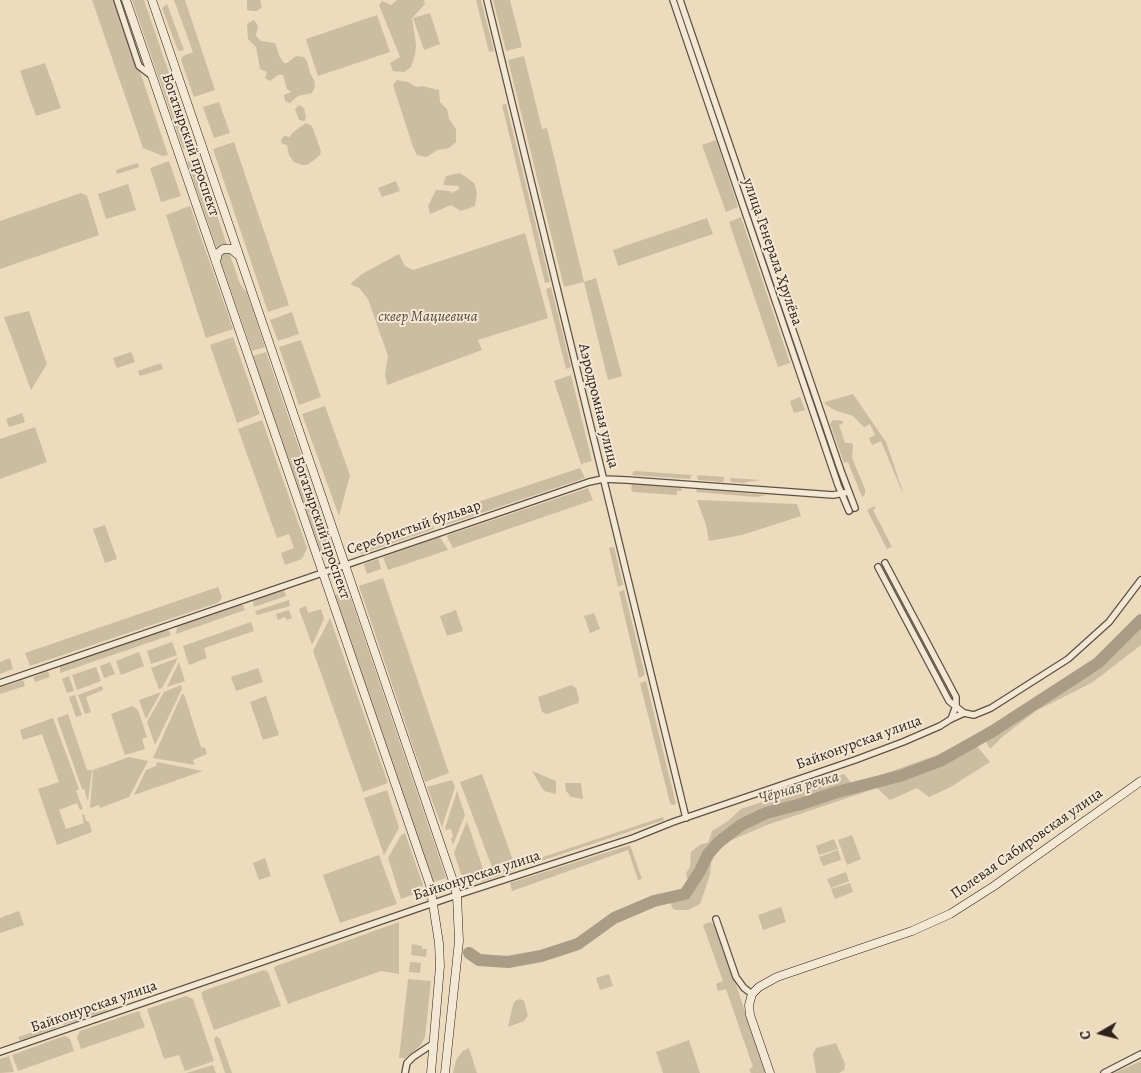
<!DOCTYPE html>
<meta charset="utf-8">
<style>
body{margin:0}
#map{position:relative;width:1141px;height:1073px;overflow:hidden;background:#ecdbbd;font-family:Alegreya,serif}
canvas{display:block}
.north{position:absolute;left:1076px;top:1008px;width:50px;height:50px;-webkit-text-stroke:4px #f3e8d4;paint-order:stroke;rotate:262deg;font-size:14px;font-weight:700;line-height:20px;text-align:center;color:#2e221b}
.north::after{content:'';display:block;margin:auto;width:18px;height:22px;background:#2e221b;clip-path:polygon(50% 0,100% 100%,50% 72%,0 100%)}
</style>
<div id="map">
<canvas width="1141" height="1073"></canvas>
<div class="north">С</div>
</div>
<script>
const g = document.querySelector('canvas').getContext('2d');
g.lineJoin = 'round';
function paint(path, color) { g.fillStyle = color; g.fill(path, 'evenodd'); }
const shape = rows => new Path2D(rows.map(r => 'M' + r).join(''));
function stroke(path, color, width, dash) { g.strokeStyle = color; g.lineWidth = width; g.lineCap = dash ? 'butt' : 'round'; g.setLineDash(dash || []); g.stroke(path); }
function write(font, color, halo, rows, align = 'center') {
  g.font = font + ' Alegreya,serif'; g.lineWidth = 4; g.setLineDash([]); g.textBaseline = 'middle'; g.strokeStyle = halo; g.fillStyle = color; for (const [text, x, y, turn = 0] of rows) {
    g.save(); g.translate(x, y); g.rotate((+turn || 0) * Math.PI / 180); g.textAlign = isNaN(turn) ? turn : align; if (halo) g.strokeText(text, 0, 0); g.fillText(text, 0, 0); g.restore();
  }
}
const green = shape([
 [92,0,116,0,168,155,163,156,143,148],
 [132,0,144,0,194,146,183,149],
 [174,0,185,0,215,90,194,97,181,60,183,56,193,52],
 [247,0,260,0,262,7,257,11,252,11,247,10],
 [397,0,424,0,425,4,412,18,416,45,415,55,411,67,404,72,393,71,390,63,400,57,379,5,382,1,391,5],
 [476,0,481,0,494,51,489,52],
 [493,0,510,0,522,47,506,51],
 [167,4,184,50,179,51,177,48,162,8],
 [430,13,440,44,424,50,413,18],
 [377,15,390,52,318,76,306,39],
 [254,20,258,26,256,36,261,41,275,43,280,57,284,63,287,63,296,56,304,57,307,61,310,73,314,80,315,86,312,93,298,96,290,103,287,102,285,101,284,95,291,92,287,89,283,75,278,75,270,81,265,78,267,72,260,69,256,47,248,39,247,24],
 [524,56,542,129,547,128,584,282,596,278,622,376,608,380,584,282,564,287,508,60],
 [45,63,61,108,36,116,20,71],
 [397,80,408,82,416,87,422,86,439,90,440,102,447,109,449,119,456,129,456,142,449,148,437,150,427,157,417,155,413,147,393,85],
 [219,102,230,133,214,138,203,107],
 [506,104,550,282,545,283,502,105],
 [299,105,304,108,306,118,304,121,299,120,295,109],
 [306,123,312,126,321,151,320,155,314,160,307,165,302,165,294,162,289,155,287,145,282,144,281,140,284,136,290,137,292,133],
 [716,140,738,207,726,212,702,145],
 [234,142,289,305,268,312,213,149],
 [198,159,227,245,219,246,217,249,187,162],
 [169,161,181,196,161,202,150,168],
 [138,163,139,167,117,174,116,170],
 [460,173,474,183,477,193,475,206,461,211,451,205,430,214,428,206,436,190,450,191,451,193,458,190,459,186,443,185,446,176],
 [396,181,400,191,382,197,378,188],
 [128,184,136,210,106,219,98,194],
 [81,193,87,196,99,235,0,269,0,221],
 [190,206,233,329,206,338,166,215],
 [741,217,790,363,778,367,729,222],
 [707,218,713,234,618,266,613,250],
 [525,233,548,318,478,340,482,350,387,385,385,374,388,356,368,299,359,288,350,284,362,274,399,254,405,266,413,270],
 [224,253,228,253,230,255,240,284,247,293,265,347,252,351,220,259],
 [551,287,571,367,566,369,546,289],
 [29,311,47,364,31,390,4,317],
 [292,312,299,334,278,341,270,320],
 [233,337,260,414,237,423,210,345],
 [301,340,321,397,299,405,279,347],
 [131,352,135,362,117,368,113,358],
 [266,352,333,547,320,552,253,356],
 [161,363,163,369,140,376,138,371],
 [571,375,592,461,581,464,554,381],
 [853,394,886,442,903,492,901,489,881,441,872,445,869,438,875,435,870,424,864,427,853,416,834,410,825,404,825,402],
 [800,397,805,410,794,413,790,401],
 [325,406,350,475,339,516,302,414],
 [22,413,25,422,9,427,6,419],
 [262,420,307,548,302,559,285,565,281,553,294,548,289,534,277,538,238,429],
 [833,420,843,421,843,423,839,425,845,443,851,443,853,445,852,458,865,489,865,494,862,497,848,462,844,463,830,424],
 [35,427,47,462,0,479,0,439],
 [580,468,585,478,440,527,436,516],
 [635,471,692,475,690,479,632,475,633,472],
 [697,475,724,477,724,480,723,482,698,480],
 [730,478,761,480,742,483,731,482],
 [632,484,681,488,682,491,677,491,677,495,633,492,631,490],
 [588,488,593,500,453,548,447,537,448,535],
 [697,489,767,495,757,497,696,492],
 [697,500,797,504,801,516,742,535,709,541,706,525],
 [874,506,876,508,873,510,892,547,887,549,867,510],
 [430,518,434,529,361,554,358,547,377,540,376,537],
 [105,525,117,559,105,563,93,529],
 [440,537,448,550,388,570,383,557],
 [614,547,623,585,618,587,609,548],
 [378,559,381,569,367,574,364,564],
 [383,578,449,773,425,782,359,586],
 [218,587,222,597,220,601,217,603,30,666,25,653],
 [284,589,286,596,254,607,253,602,255,599],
 [348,590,446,878,433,882,335,595],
 [624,590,645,675,639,678,619,592],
 [289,600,290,606,257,615,255,611],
 [240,604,243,605,245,610,176,634,177,626],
 [306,606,308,613,321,609,324,619,312,645,299,609],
 [289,610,292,618,287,620,285,617,278,620,276,614],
 [456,610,463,631,447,636,440,616],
 [594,613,600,629,590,633,584,616],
 [330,618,388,783,363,792,313,651],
 [251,622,254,631,204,648,207,658,189,665,183,646],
 [1141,623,1141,645,1093,682,1036,711,1002,737,990,749,984,738,1099,665],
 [165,630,169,631,171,635,60,673,60,666],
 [172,642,177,655,151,664,147,651],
 [139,652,144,666,121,675,116,661],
 [10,658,13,669,0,674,0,662],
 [178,658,162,688,159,689,151,668],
 [110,662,115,674,104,678,100,666],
 [179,662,185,681,167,687],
 [96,667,101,681,77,690,72,675],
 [258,668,263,682,236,691,231,677],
 [48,671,50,677,35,682,33,677],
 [69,676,74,691,67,693,62,679],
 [23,680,25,686,0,694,0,688],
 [646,681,676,804,672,805,670,803,640,683],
 [181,685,182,689,155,745,147,722,164,692],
 [571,685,576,688,579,699,578,703,547,714,542,712,538,697],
 [102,686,103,690,86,697,91,712,85,714,78,695],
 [161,692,146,719,139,700],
 [182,694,184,694,201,747,205,748,207,754,193,760,195,765,153,758],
 [75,695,82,715,76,717,69,697],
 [266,696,279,735,263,740,250,702],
 [132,706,138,710,147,737,142,739,145,749,125,755,111,714],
 [68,714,87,770,92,770,88,801,84,789,82,789,57,718],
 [53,718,79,789,76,791,83,809,80,810,77,803,59,810,66,829,84,823,82,815,84,814,86,821,89,822,92,832,57,845,38,789,59,782,42,734,23,740,20,730],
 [971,739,990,762,949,788,929,797,917,788,890,800,877,788,767,825,727,842,718,850,711,863,710,875,700,904,688,910,676,910,672,908,670,897,673,894,684,891,688,881,686,873,690,867,691,852,701,844,708,843,712,831,728,821,741,809,844,774,853,785,937,755],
 [129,757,148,761,129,797,100,808,99,805,90,808,93,770],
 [157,762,203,771,134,795,146,770,156,766],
 [532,771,556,781,556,794,544,791],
 [482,774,514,863,493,870,460,782],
 [452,780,455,787,442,827,427,787],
 [565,783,581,783,583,799,571,797,566,791],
 [387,790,399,828,384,855,364,798],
 [457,791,465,815,453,845,451,839,453,836,451,829,446,830,445,828],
 [663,817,664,820,523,867,522,864],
 [467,821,484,872,469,878,465,878,461,874,454,853],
 [405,833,423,885,417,893,401,899,388,858,401,835],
 [852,835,861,859,847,865,838,840],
 [834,839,838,849,819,855,816,846],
 [630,845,642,879,638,880,628,850,512,891,510,883],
 [838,850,841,860,823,866,819,857],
 [379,855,397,904,340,923,323,875],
 [265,858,271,876,259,880,253,863],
 [514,866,515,870,481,882,479,878],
 [846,872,849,881,831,888,827,879],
 [850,883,853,892,835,899,831,889],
 [781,907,786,922,763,930,758,915],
 [19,911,24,925,0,933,0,918],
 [399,922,399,974,381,971,288,1004,274,968,276,966],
 [710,922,716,926,766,1073,751,1073,749,1069,753,1067,726,989,718,991,716,984,723,981,703,925],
 [412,944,422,946,422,949,427,949,426,957,411,955],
 [410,962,421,963,420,973,409,972],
 [264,970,268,972,281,1006,214,1030,202,997,202,992,206,990],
 [609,974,613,986,600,990,596,978],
 [408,979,431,981,425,1037,420,1046,405,1058,399,1058],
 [186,996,193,999,214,1061,185,1071,179,1055,164,1059,147,1009],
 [520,999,524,1001,528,1016,524,1021,508,1027,513,1005,515,1001],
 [106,1007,107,1011,63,1025,62,1022],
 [139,1011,145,1027,81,1049,77,1037,80,1031],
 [54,1025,56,1028,20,1041,18,1037],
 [64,1036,68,1037,70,1039,74,1051,18,1071,12,1055],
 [216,1036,220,1039,232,1073,225,1073,214,1040],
 [689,1040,700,1073,663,1073,656,1052],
 [836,1043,845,1064,844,1070,839,1073,816,1073,813,1054,816,1048],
 [469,1048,477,1073,453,1073,456,1060,463,1051],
 [9,1056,14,1072,0,1073,0,1059],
 [1141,1061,1141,1073,1114,1073],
 [213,1065,216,1073,186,1073]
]);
const river = shape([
 [469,953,479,960,508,962,541,956,578,944,614,918,654,901,685,894,700,871,708,854,719,842,741,825,766,813,801,804,837,792,900,776,940,761,993,731,1098,663,1141,620]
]);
const street = shape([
 [117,0,139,66,152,76],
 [487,0,686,818],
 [673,0,838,485,849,511],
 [680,0,841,471,855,508],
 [878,567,949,701,964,713],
 [0,683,589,482,603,479,627,480,833,495,849,492],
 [951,719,964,713,974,715,991,708,1068,659,1109,622,1141,580],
 [716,919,736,977,744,988,752,994],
 [0,1052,457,895,633,838,673,822,855,760,903,742,940,726,951,719,956,706,956,697,885,563],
 [405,1073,407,1063,413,1057,434,1043],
 [1104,1073,1141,1054]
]);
const secondary = shape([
 [126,0,430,885,439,943,440,966,431,1073],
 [152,0,452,878,457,895,459,941,445,1073],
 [216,262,218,253,223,249,231,249,238,255],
 [770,1073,750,1015,749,1005,752,994,759,987,777,977,912,931,950,914,994,886,1141,781]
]);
const streetNames = [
 ["Богатырский проспект",190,145,71],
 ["улица Генерала Хрулёва",772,252,71],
 ["Аэродромная улица",598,406,76],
 ["Богатырский проспект",321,528,71],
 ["Серебристый бульвар",414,528,-19],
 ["Байконурская улица",859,743,-20],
 ["Полевая Сабировская улица",1027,844,-35],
 ["Байконурская улица",477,876,-18],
 ["Байконурская улица",94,1007,-19]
];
const parkNames = [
 ["сквер Мациевича",428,317]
];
const waterNames = [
 ["Чёрная речка",799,788,-16]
];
paint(green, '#ccbca1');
stroke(river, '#ab9c86', 12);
stroke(street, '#5e5044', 8);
stroke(secondary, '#2e221b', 9);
stroke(street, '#f3e8d4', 5.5);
stroke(secondary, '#f3e8d4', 8);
write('15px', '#2e221b', '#f3e8d4', streetNames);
write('italic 15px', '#56483c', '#f3e8d4', parkNames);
write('italic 16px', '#5a4d40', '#f3e8d4', waterNames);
</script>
